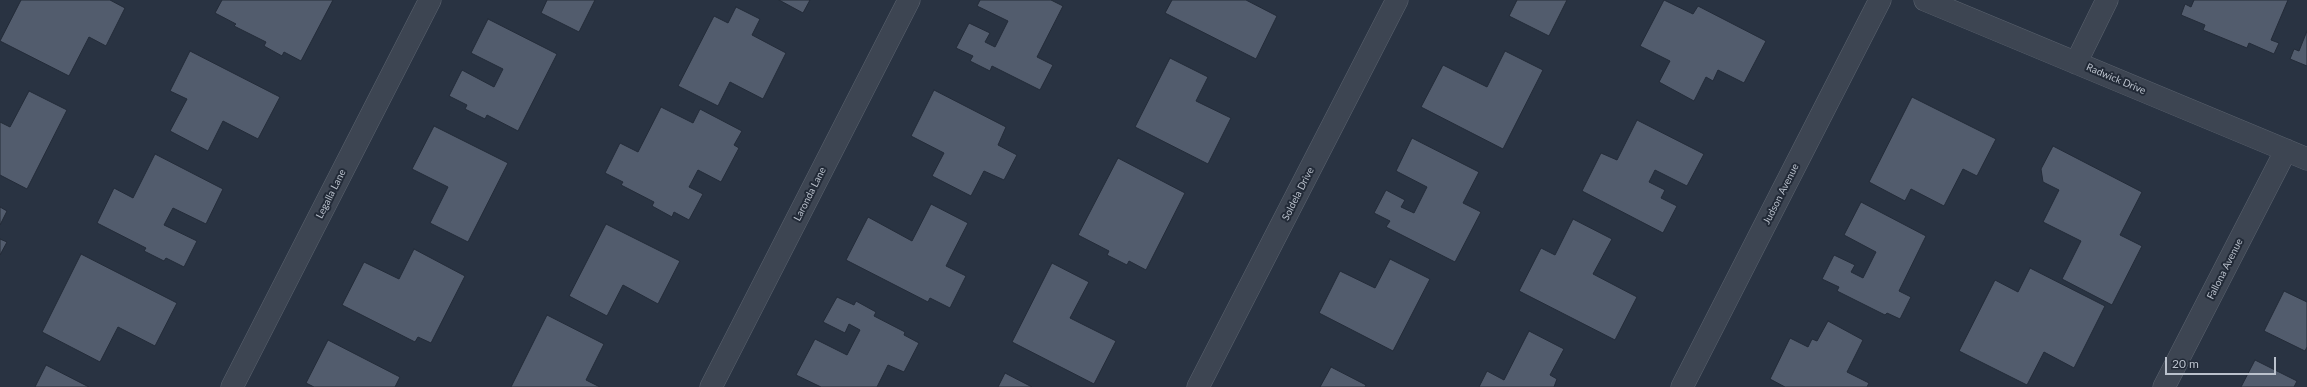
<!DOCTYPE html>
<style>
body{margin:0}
#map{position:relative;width:2307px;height:387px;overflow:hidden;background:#293342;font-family:Lato,sans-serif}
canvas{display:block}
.scale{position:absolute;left:2165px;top:357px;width:111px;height:18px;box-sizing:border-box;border:2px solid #bac1cc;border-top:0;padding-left:5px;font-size:12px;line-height:14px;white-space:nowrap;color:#bac1cc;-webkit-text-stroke:3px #222a37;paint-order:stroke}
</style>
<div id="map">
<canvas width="2307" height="387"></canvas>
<div class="scale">20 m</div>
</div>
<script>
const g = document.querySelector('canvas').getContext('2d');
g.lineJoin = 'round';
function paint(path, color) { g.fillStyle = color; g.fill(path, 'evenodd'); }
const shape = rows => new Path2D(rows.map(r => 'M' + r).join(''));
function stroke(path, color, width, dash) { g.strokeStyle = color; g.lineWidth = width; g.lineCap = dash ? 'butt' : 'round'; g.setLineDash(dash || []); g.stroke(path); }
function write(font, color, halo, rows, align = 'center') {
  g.font = font + ' Lato,sans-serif'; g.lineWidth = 4; g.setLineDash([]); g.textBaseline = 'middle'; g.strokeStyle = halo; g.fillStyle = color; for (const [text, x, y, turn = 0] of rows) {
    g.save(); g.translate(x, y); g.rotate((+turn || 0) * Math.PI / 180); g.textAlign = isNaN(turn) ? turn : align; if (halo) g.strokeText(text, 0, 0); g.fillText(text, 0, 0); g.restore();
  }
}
const building = shape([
 [21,0,110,0,125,8,106,46,89,37,69,76,0,41,21,0],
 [222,0,333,0,301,61,284,52,282,56,264,46,266,42,234,26,236,24,215,13,222,0],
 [547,0,595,0,579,32,541,13,547,0],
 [779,0,810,0,803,13,779,0],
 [980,0,1051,0,1063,6,1037,57,1053,65,1040,90,992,66,990,71,970,61,973,56,956,48,969,23,990,33,985,42,995,47,1008,21,977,6,980,0],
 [1172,0,1246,0,1277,16,1256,59,1165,13,1172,0],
 [1517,0,1567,0,1549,36,1509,16,1517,0],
 [1664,0,1693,14,1698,6,1766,41,1744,83,1718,70,1713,81,1706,77,1694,101,1659,82,1670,61,1640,46,1664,0],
 [2194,0,2288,0,2271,40,2279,43,2274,54,2249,43,2247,48,2203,30,2205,25,2181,15,2185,4,2191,7,2194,0],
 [736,7,760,19,752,35,786,53,763,99,730,82,718,106,678,86,714,16,728,23,736,7],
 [488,19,557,54,518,131,487,115,485,119,465,109,467,105,449,96,462,70,494,87,503,69,471,53,488,19],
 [2307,31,2307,66,2290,59,2294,49,2299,51,2307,31],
 [190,51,280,97,258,139,223,121,208,151,170,131,187,99,170,91,190,51],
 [1505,51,1543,70,1503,149,1421,107,1443,65,1487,87,1505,51],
 [1170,58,1208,77,1196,101,1231,118,1208,164,1135,127,1170,58],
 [934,90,1006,127,998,145,1017,155,1004,180,984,171,971,196,932,176,944,153,911,136,934,90],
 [29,91,67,110,27,189,0,175,0,122,10,127,29,91],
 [1912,97,1996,139,1977,176,1963,169,1944,206,1911,189,1905,201,1869,182,1912,97],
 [661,107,693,123,700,109,742,131,734,145,739,148,721,182,698,170,689,187,703,194,689,220,674,212,672,217,652,206,654,202,621,185,623,182,605,173,620,143,638,152,661,107],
 [1637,120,1704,154,1687,186,1655,170,1649,182,1665,190,1661,198,1677,206,1663,233,1582,191,1601,153,1617,160,1637,120],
 [434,126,508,163,468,242,430,223,448,187,412,169,434,126],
 [1412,138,1479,172,1463,203,1481,212,1455,262,1386,227,1390,221,1374,213,1386,190,1405,200,1401,207,1414,213,1427,187,1396,171,1412,138],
 [2053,146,2142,192,2120,235,2142,246,2112,305,2062,279,2081,241,2043,222,2059,190,2043,182,2041,169,2053,146],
 [155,154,223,189,206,224,173,208,164,225,197,241,184,267,166,258,164,261,144,251,146,248,97,223,114,188,133,198,155,154],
 [1118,158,1185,193,1146,270,1129,261,1127,265,1107,255,1109,251,1078,235,1118,158],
 [1861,202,1926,236,1899,291,1911,297,1900,319,1887,313,1885,315,1837,291,1839,287,1822,279,1834,255,1855,265,1851,272,1863,278,1876,252,1844,235,1861,202],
 [931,204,968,223,946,266,966,276,950,308,930,298,928,302,846,260,868,217,912,241,931,204],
 [0,207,7,211,0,225,0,207],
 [1573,219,1612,239,1593,274,1637,297,1615,340,1519,291,1541,248,1555,255,1573,219],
 [606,224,680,261,658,304,623,285,607,316,569,296,606,224],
 [0,239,7,242,0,255,0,239],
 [414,249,465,276,431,343,418,337,415,342,342,305,364,262,399,279,414,249],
 [81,254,177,303,155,346,118,327,100,362,42,332,81,254],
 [1390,259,1430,279,1393,351,1319,313,1340,271,1375,288,1390,259],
 [1052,263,1089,282,1070,318,1116,341,1094,384,1012,342,1052,263],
 [2030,268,2105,306,2074,368,2044,352,2027,385,1959,351,1995,280,2018,292,2030,268],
 [2284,291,2307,302,2307,347,2305,351,2264,331,2284,291],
 [837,297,854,305,856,301,876,312,874,316,905,332,904,335,919,343,904,372,888,365,877,387,821,387,796,375,815,339,847,355,860,330,849,324,845,333,823,322,837,297],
 [547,315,604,344,586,380,600,387,511,387,547,315],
 [1828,321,1863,340,1847,372,1869,383,1867,387,1785,387,1770,379,1790,338,1808,347,1812,339,1817,341,1828,321],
 [1529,331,1564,349,1550,375,1557,379,1554,387,1479,387,1487,371,1504,380,1529,331],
 [328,340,400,377,395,387,314,387,306,383,328,340],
 [2255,360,2297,381,2294,387,2241,387,2255,360],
 [46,365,89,387,35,387,46,365],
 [1331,367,1366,385,1365,387,1320,387,1331,367],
 [1005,373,1032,387,998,387,1005,373]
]);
const minor = shape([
 [1925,0,2307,159],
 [2076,63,2107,0],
 [232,387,430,0],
 [711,387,909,0],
 [1198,387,1397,0],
 [1682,387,1880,0],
 [2164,387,2286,150]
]);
const streetNames = [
 ["Radwick Drive",2116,79,23],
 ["Legalla Lane",331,194,-63],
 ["Laronda Lane",810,194,-63],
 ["Soldela Drive",1298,194,-63],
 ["Judson Avenue",1781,194,-63],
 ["Fallona Avenue",2225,269,-63]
];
paint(building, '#525c6d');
stroke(building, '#242c39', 1);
stroke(minor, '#5b636f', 23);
stroke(minor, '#3d4552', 22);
write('10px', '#bac1cc', '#222a37', streetNames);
</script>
